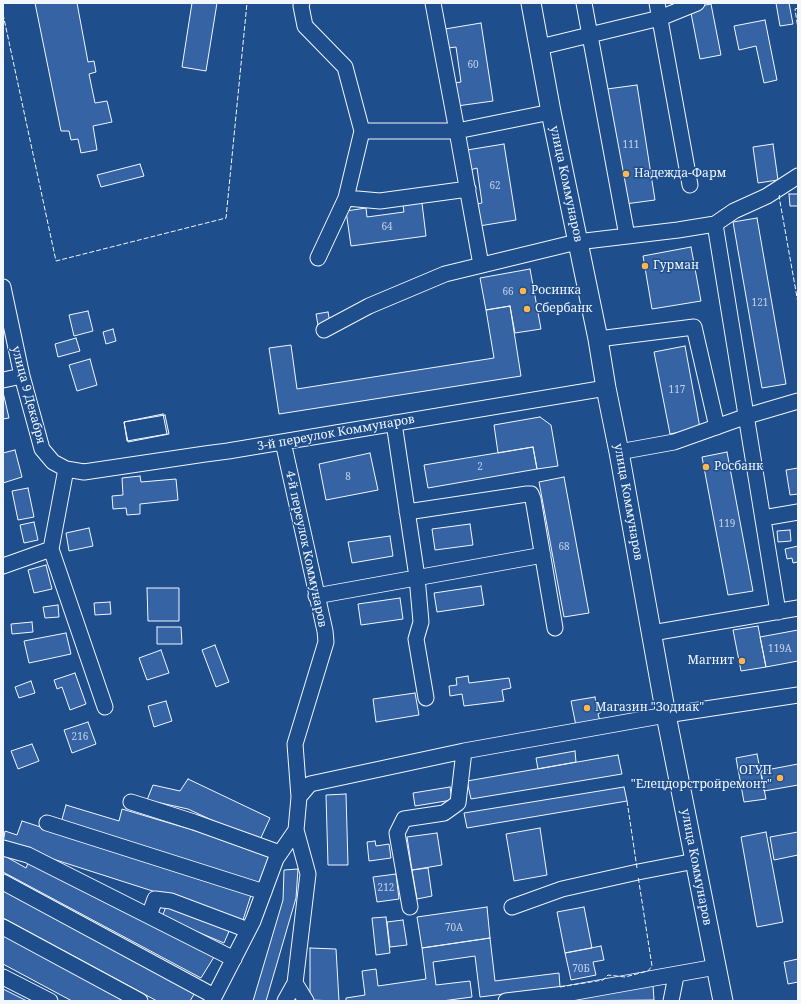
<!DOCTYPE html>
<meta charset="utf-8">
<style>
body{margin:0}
#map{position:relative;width:801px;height:1004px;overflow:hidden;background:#1f4e8c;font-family:"Noto Serif",serif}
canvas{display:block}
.frame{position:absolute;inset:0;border:4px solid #f2f6ff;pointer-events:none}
</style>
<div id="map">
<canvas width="801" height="1004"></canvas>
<div class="frame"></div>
</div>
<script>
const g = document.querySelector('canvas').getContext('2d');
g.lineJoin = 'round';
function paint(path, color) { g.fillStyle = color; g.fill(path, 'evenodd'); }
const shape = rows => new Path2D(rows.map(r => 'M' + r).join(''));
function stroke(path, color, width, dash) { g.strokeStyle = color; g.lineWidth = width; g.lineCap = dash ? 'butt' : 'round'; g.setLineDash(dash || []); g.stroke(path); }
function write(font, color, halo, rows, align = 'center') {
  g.font = font + ' "Noto Serif",serif'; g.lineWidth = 3; g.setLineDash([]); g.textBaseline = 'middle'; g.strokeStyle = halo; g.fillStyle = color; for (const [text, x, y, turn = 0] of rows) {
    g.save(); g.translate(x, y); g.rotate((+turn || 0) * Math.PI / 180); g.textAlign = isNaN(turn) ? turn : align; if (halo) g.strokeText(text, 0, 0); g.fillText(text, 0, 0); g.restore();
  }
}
const building = shape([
 [35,3,77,3,88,62,94,61,96,72,89,74,95,103,107,101,112,122,93,126,97,150,81,153,78,139,71,140,69,131,61,131,35,3],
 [192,3,217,3,206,71,182,67,192,3],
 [776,3,789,3,793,24,780,26,776,3],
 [711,4,721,55,700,59,690,8,711,4],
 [765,20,777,80,764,83,756,46,739,50,734,26,765,20],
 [481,23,493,101,457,106,454,83,461,82,456,47,448,48,445,29,481,23],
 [637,85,655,200,625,204,607,89,637,85],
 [504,144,516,220,479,226,476,204,482,203,477,168,470,170,467,150,504,144],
 [773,144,778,180,758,183,753,147,773,144],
 [140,164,144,176,101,187,97,175,140,164],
 [789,194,798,194,798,206,790,206,789,194],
 [422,203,426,236,351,246,346,211,366,208,367,217,404,212,403,205,422,203],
 [757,218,786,384,762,388,733,222,757,218],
 [691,247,701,301,652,309,643,256,691,247],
 [530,269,541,329,515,333,510,306,486,310,480,278,530,269],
 [510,306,521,376,279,414,269,348,291,345,297,389,494,358,486,310,510,306],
 [88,311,93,331,74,336,69,315,88,311],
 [328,312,330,323,318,325,316,314,328,312],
 [113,329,116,341,106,344,103,332,113,329],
 [76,338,80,351,58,357,55,344,76,338],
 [685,346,700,428,670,434,654,352,685,346],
 [90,359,97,385,77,391,69,365,90,359],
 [3,392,9,418,3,419,3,392],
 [163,414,167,434,127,441,124,422,163,414],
 [165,415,169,434,128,442,124,422,165,415],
 [540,417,551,425,558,466,537,469,533,447,498,453,494,425,540,417],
 [533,447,537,469,428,488,424,465,533,447],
 [15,450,22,477,3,483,3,453,15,450],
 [727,452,753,591,728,595,702,457,727,452],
 [370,453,378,490,326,500,319,464,370,453],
 [798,468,798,494,790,495,786,470,798,468],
 [140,476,141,482,176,479,178,500,140,504,140,514,127,515,126,508,113,509,112,496,123,495,122,478,140,476],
 [564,477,589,613,564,617,539,482,564,477],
 [28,488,34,517,18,520,12,491,28,488],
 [34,522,38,540,24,543,20,525,34,522],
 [470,524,473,545,435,550,432,529,470,524],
 [89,528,93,546,69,551,66,533,89,528],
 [790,530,791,541,778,542,777,531,790,530],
 [390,536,393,556,352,563,348,542,390,536],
 [798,546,798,562,793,563,792,558,787,559,785,549,798,546],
 [46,565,52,589,34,593,28,570,46,565],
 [481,586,484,605,437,612,434,593,481,586],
 [147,588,179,588,179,621,148,621,147,588],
 [400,598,403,619,361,625,358,604,400,598],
 [110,602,111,614,95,615,94,603,110,602],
 [58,605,59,617,45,618,43,607,58,605],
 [32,622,33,632,12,634,11,624,32,622],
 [758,626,766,667,741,671,733,630,758,626],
 [157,627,181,627,182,644,157,644,157,627],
 [798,630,798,661,766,667,760,637,798,630],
 [66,633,71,654,29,663,24,641,66,633],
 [215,645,229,682,216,687,202,650,215,645],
 [161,650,169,673,147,680,139,658,161,650],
 [75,673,86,704,70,710,62,687,57,689,54,680,75,673],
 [468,676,469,683,509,678,511,688,502,690,504,701,464,706,462,694,450,696,449,686,457,685,456,678,468,676],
 [31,681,35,693,19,698,15,687,31,681],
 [415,693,419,715,376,722,373,699,415,693],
 [595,697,596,703,600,704,601,712,598,714,600,721,576,726,571,701,595,697],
 [166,701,172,721,154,727,148,706,166,701],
 [88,722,96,744,72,753,64,730,88,722],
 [32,744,39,761,18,769,11,751,32,744],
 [575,751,576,762,538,769,536,758,575,751],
 [757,754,766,799,744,802,736,758,757,754],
 [618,755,622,774,471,799,467,781,618,755],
 [798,764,798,785,764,791,761,771,798,764],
 [188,779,270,818,259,842,188,809,147,800,153,785,180,791,188,779],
 [450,787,452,800,415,806,413,793,450,787],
 [624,787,627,801,467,828,464,813,624,787],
 [346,794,348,865,328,865,326,795,346,794],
 [66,805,119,821,122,809,270,853,261,884,61,823,66,805],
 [22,821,251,895,243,920,3,843,5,831,17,835,22,821],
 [540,828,547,875,514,881,506,834,540,828],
 [766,832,783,922,757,927,741,837,766,832],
 [798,832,798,855,774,860,770,837,798,832],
 [437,833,442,865,412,870,407,837,437,833],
 [375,841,376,846,389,844,391,858,369,861,367,842,375,841],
 [3,855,26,868,30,858,214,957,201,978,3,872,3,855],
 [428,868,432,896,417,899,412,870,428,868],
 [298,869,296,898,266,1001,253,1001,283,900,284,870,298,869],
 [396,874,399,899,377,902,373,877,396,874],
 [3,887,196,991,190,1001,157,1001,3,918,3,887],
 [167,904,230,929,224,943,162,917,167,904],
 [487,907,490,938,422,948,417,917,487,907],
 [584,907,592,948,565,953,557,912,584,907],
 [386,917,390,953,376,955,372,918,386,917],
 [403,920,407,945,390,947,387,922,403,920],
 [3,934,127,1001,72,1001,3,964,3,934],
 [490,938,495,981,559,973,560,987,480,997,475,956,433,962,436,985,470,981,472,997,442,1001,346,1001,346,998,365,995,362,971,376,969,378,986,426,979,422,948,490,938],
 [601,946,604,960,593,962,596,975,571,980,565,953,601,946],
 [310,948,336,949,339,1001,310,1000,310,948],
 [798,959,798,982,788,984,784,962,798,959],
 [653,985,654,1000,552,1001,653,985],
 [3,989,27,1001,3,1001,3,989]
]);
const minor = shape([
 [302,3,301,6,305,26,345,67,362,131,346,198,318,258],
 [433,3,457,131,481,265],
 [584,3,627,236],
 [657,3,690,185],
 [540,47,660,18,697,3],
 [362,131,457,131,551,112],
 [346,198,380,201,468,189],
 [715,224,778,612],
 [3,287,22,376,42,449,53,462,66,469,84,472,205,454,228,451,606,388],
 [324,330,369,306,445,274,577,242,678,230,715,224,734,211,767,196,798,176],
 [598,339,694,327,717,427],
 [3,380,22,376],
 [394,423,417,577,421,622,416,639,426,698],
 [283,442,325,631,326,642,295,744,299,797],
 [619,452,674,442,747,416,798,401],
 [66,469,51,549,105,707],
 [407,512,527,494,531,494,533,499,555,628],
 [763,518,798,512],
 [3,566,51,549],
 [316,596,543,555],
 [652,633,798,608],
 [131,802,194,822,280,853],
 [47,823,264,892],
 [296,830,308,874,295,983,306,1001],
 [3,848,28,855,234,959],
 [3,882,214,996],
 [410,907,397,833,404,819,444,813,458,803,464,751],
 [512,907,562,889,638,872,695,861],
 [149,916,155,899,171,901,248,930],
 [3,927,140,1001],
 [3,977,50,1001],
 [212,1001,253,921,276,859,296,830,299,797,310,784,464,751,666,715,798,695],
 [285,1001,295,983],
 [506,1001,565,994,716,967],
 [671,1001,676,976]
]);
const major = shape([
 [531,3,551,112,598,339,606,388,619,452,666,715,723,1001]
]);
const fence = shape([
 [798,8,795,9,798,29],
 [3,14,56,261,226,218,247,3],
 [780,195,779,196,798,303],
 [627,801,637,868],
 [560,987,603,980,608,975,625,977,648,971,652,966,638,876]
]);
const markers = [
 [626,174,4,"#ffb74d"],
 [645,266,4,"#ffb74d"],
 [523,291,4,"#ffb74d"],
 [527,309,4,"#ffb74d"],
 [706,467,4,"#ffb74d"],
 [742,661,4,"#ffb74d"],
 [587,708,4,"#ffb74d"],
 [780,778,4,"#ffb74d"]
];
const numberNames = [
 ["60",473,65],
 ["111",631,145],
 ["62",495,186],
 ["64",387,227],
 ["66",508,292],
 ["121",760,303],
 ["117",677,390],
 ["2",480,467],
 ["8",348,477],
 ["119",727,524],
 ["68",564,547],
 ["119А",780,649],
 ["216",80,737],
 ["212",386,888],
 ["70А",454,928],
 ["70Б",581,969]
];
const poiNames = [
 ["Надежда-Фарм",634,174],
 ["Гурман",653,266],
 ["Росинка",531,291],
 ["Сбербанк",535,309],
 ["Росбанк",714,467],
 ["Магнит",734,661,"right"],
 ["Магазин \"Зодиак\"",595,708],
 ["ОГУП",772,771,"right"],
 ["\"Елецдорстройремонт\"",772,785,"right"]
];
const streetNames = [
 ["улица Коммунаров",566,184,78],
 ["улица 9 Декабря",28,395,75],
 ["3-й переулок Коммунаров",336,433,-10],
 ["улица Коммунаров",628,502,80],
 ["4-й переулок Коммунаров",306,549,78],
 ["улица Коммунаров",696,867,79]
];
paint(building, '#3563a3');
stroke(building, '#f2f6ff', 1);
stroke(minor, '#f2f6ff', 17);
stroke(major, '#f2f6ff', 21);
stroke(minor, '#1f4e8c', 15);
stroke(major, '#1f4e8c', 19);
stroke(fence, '#f2f6ff', 1, [5, 2]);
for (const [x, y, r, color] of markers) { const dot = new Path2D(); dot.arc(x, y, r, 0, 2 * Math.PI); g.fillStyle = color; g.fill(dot); stroke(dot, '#1f4e8c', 1.5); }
write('10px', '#c3d1e8', null, numberNames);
write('12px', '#f2f6ff', '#1f4e8c', poiNames, 'left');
write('12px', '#f2f6ff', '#1f4e8c', streetNames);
</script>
